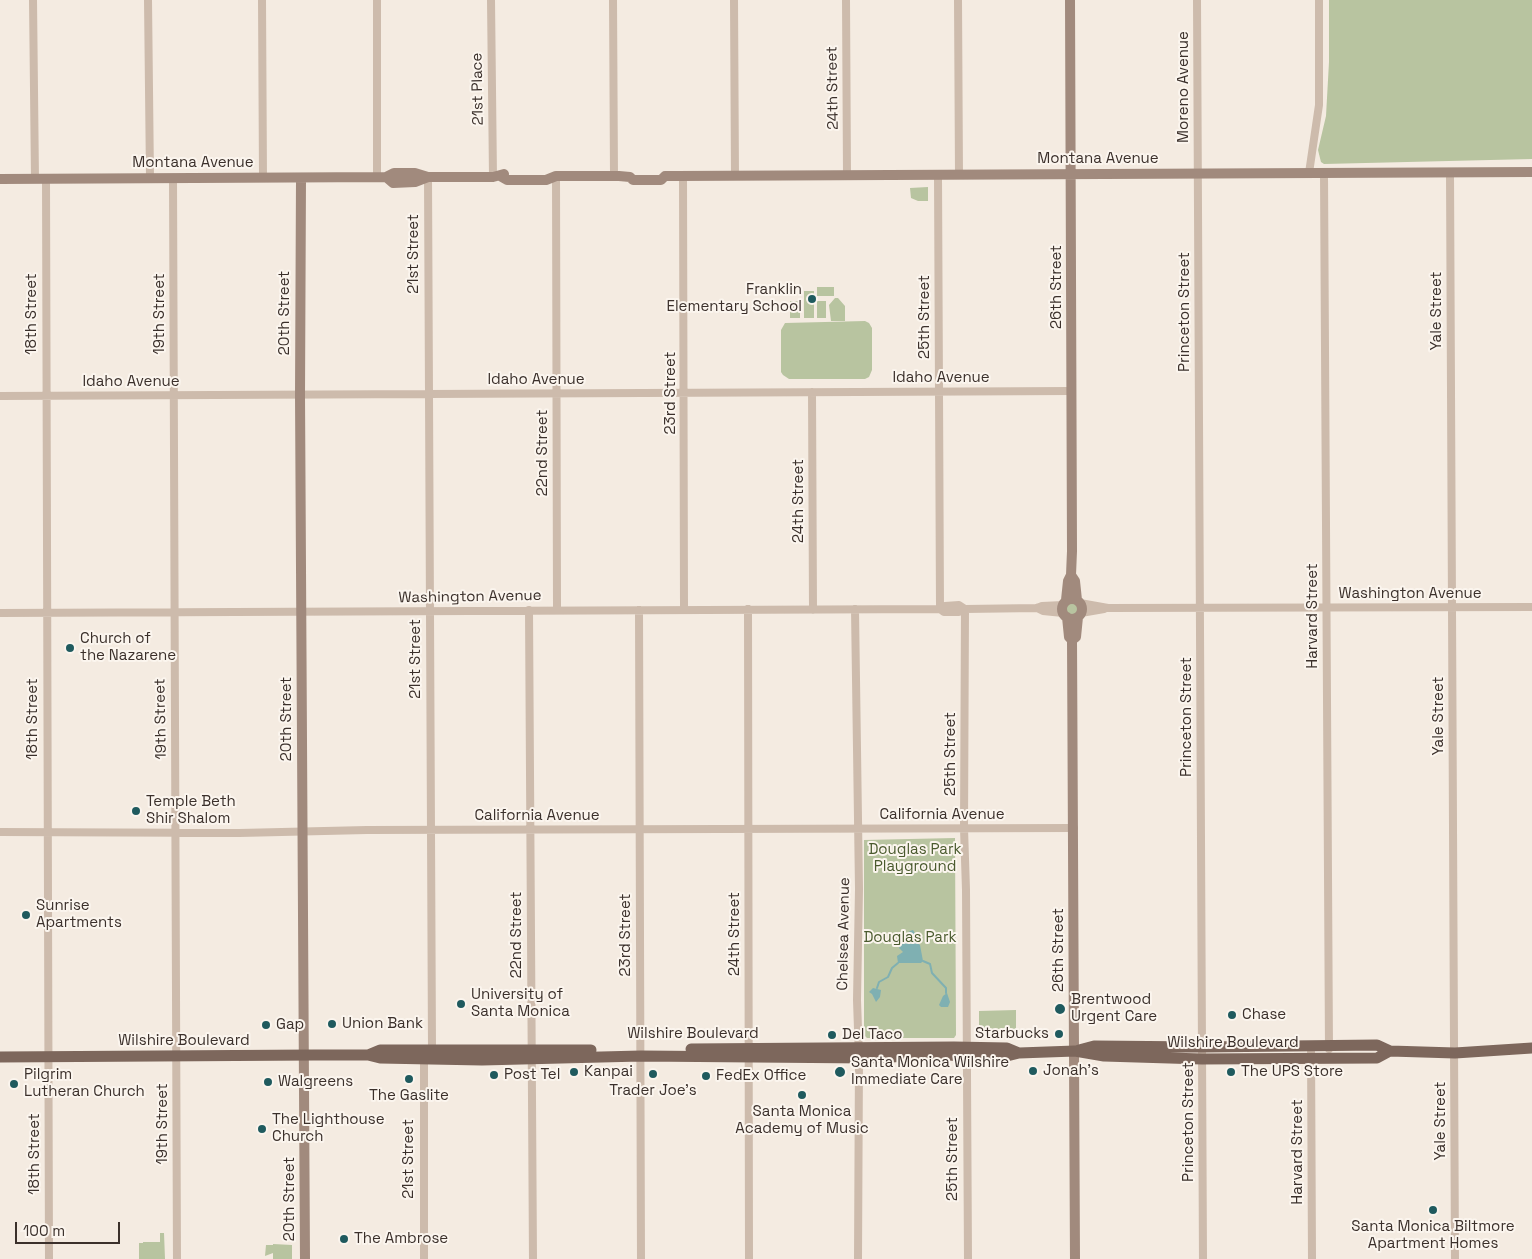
<!DOCTYPE html>
<style>
body{margin:0}
#map{position:relative;width:1532px;height:1259px;overflow:hidden;background:#f4ebe1;font-family:"Space Grotesk",sans-serif}
canvas{display:block}
.scale{position:absolute;left:15px;top:1222px;width:105px;height:22px;box-sizing:border-box;border:2px solid #3b302b;border-top:0;padding-left:6px;font-size:15px;line-height:18px;white-space:nowrap;color:#3b302b;-webkit-text-stroke:4px #fbf5ee;paint-order:stroke}
</style>
<div id="map">
<canvas width="1532" height="1259"></canvas>
<div class="scale">100 m</div>
</div>
<script>
const g = document.querySelector('canvas').getContext('2d');
g.lineJoin = 'round';
function paint(path, color) { g.fillStyle = color; g.fill(path, 'evenodd'); }
const shape = rows => new Path2D(rows.map(r => 'M' + r).join(''));
function stroke(path, color, width, dash) { g.strokeStyle = color; g.lineWidth = width; g.lineCap = dash ? 'butt' : 'round'; g.setLineDash(dash || []); g.stroke(path); }
function write(font, color, halo, rows, align = 'center') {
  g.font = font + ' "Space Grotesk",sans-serif'; g.lineWidth = 4; g.setLineDash([]); g.textBaseline = 'middle'; g.strokeStyle = halo; g.fillStyle = color; for (const [text, x, y, turn = 0] of rows) {
    g.save(); g.translate(x, y); g.rotate((+turn || 0) * Math.PI / 180); g.textAlign = isNaN(turn) ? turn : align; if (halo) g.strokeText(text, 0, 0); g.fillText(text, 0, 0); g.restore();
  }
}
const green = shape([
 [1329,0,1532,0,1532,159,1324,164,1321,162,1318,150,1326,116,1329,62],
 [928,187,928,201,918,201,911,198,910,188],
 [817,287,834,287,834,296,817,296],
 [804,291,814,291,814,318,804,318],
 [835,298,838,298,845,306,845,321,831,321,829,305],
 [790,301,800,301,800,318,790,318],
 [817,301,826,301,826,318,817,318],
 [865,321,869,323,872,328,872,370,869,377,865,379,789,379,783,375,781,372,781,330,785,323],
 '1065 608a7 7 0 1 1 14 0a7 7 0 1 1-14 0Z',
 [955,838,956,1035,954,1038,867,1038,864,1035,864,840],
 [1016,1010,1016,1029,979,1029,979,1011],
 [160,1233,164,1233,165,1259,131,1259,139,1259,139,1243,143,1243,143,1242,160,1242],
 [273,1244,292,1245,292,1259,273,1259,273,1253,265,1256,266,1245,273,1245]
]);
const water = shape([
 [913,930,916,935,915,941,920,945,923,961,921,963,898,963,897,956,903,952,899,948,901,945,900,939,910,931],
 [873,988,881,990,880,997,876,1002,872,994,869,992],
 [947,993,950,1002,948,1007,941,1007,939,1005,943,996]
]);
const stream = shape([
 [923,961,930,964,932,973,946,988,946,993],
 [877,988,879,982,888,977,892,968,898,963]
]);
const street = shape([
 [33,0,35,179],
 [148,0,150,178],
 [262,0,263,178],
 [377,0,377,178],
 [491,0,493,177],
 [613,0,614,176],
 [734,0,735,176],
 [846,0,847,175],
 [958,0,959,175],
 [1197,0,1203,1259],
 [1309,173,1319,105,1319,0],
 [1450,173,1455,1259],
 [1324,174,1329,1049],
 [938,175,940,609],
 [556,176,557,610],
 [683,176,684,610],
 [428,177,432,1050],
 [46,179,49,1259],
 [173,179,177,1259],
 [812,392,813,610],
 [0,396,1071,391],
 [1080,603,1108,608,1532,607],
 [1037,608,1043,611,1063,613],
 [748,609,749,1259],
 [855,609,859,889,857,1000,859,1058,858,1259],
 [940,609,944,612,959,612,965,609,1037,608,1042,606,1063,605],
 [965,609,964,828,966,890,968,1259],
 [529,610,533,1259],
 [639,610,641,1259],
 [0,613,940,609,945,606,959,605,965,609],
 [1081,613,1104,609],
 [0,832,239,833,367,830,1074,828],
 [1311,1045,1312,1259],
 [424,1059,424,1259]
]);
const secondary = shape([
 [500,176,507,180,546,180,556,176,619,176,630,177,633,180,661,180,665,176,676,176,1532,172],
 [386,177,393,183,415,182,428,177],
 [301,178,300,395,305,1259],
 [0,179,386,177,394,173,415,173,428,177,493,177,504,174],
 [1071,575,1075,581,1077,600],
 '1062 609a10 10 0 1 1 20 0a10 10 0 1 1-20 0Z',
 [1066,600,1068,581,1071,575,1072,551,1070,0],
 [1067,617,1069,637,1072,640],
 [1075,1259,1072,640,1076,637,1078,617]
]);
const primary = shape([
 [691,1049,954,1047,1007,1048,1019,1053],
 [1079,1050,1094,1046,1202,1047,1377,1045,1390,1051,1455,1053,1532,1048],
 [368,1055,380,1050,591,1050],
 [0,1057,314,1055,368,1055,380,1058,482,1060,641,1056,868,1058,934,1055,1007,1056,1019,1053,1075,1051,1104,1056,1202,1059,1377,1058,1390,1051]
]);
const markers = [
 [812,299,5,"#1f5a5e"],
 [70,648,5,"#1f5a5e"],
 [136,811,5,"#1f5a5e"],
 [26,915,5,"#1f5a5e"],
 [461,1004,5,"#1f5a5e"],
 [1060,1009,6,"#1f5a5e"],
 [1232,1015,5,"#1f5a5e"],
 [332,1024,5,"#1f5a5e"],
 [266,1025,5,"#1f5a5e"],
 [1059,1034,5,"#1f5a5e"],
 [832,1035,5,"#1f5a5e"],
 [1033,1071,5,"#1f5a5e"],
 [574,1072,5,"#1f5a5e"],
 [840,1072,6,"#1f5a5e"],
 [1231,1072,5,"#1f5a5e"],
 [653,1074,5,"#1f5a5e"],
 [494,1075,5,"#1f5a5e"],
 [706,1076,5,"#1f5a5e"],
 [409,1079,5,"#1f5a5e"],
 [268,1082,5,"#1f5a5e"],
 [14,1084,5,"#1f5a5e"],
 [802,1095,5,"#1f5a5e"],
 [262,1129,5,"#1f5a5e"],
 [1433,1210,5,"#1f5a5e"],
 [344,1239,5,"#1f5a5e"]
];
const streetNames = [
 ["Moreno Avenue",1184,87,-90],
 ["24th Street",833,88,-91],
 ["21st Place",478,89,-91],
 ["Montana Avenue",1098,159],
 ["Montana Avenue",193,163],
 ["21st Street",414,254,-90],
 ["26th Street",1057,287,-90],
 ["Yale Street",1437,311,-90],
 ["Princeton Street",1185,312,-90],
 ["20th Street",285,313,-90],
 ["18th Street",32,314,-90],
 ["19th Street",160,314,-90],
 ["25th Street",925,317,-90],
 ["Idaho Avenue",941,378],
 ["Idaho Avenue",536,380],
 ["Idaho Avenue",131,382],
 ["23rd Street",671,393,-90],
 ["22nd Street",543,453,-90],
 ["24th Street",799,501,-90],
 ["Washington Avenue",1410,594],
 ["Washington Avenue",470,597,-1],
 ["Harvard Street",1313,616,-90],
 ["21st Street",416,659,-90],
 ["Yale Street",1439,716,-90],
 ["Princeton Street",1187,717,-90],
 ["18th Street",33,719,-90],
 ["19th Street",161,719,-91],
 ["20th Street",287,719,-90],
 ["25th Street",951,754,-90],
 ["California Avenue",942,815],
 ["California Avenue",537,816],
 ["24th Street",735,934,-90],
 ["Chelsea Avenue",844,934,-89],
 ["22nd Street",517,935,-90],
 ["23rd Street",626,935,-90],
 ["26th Street",1059,950,-90],
 ["Wilshire Boulevard",693,1034],
 ["Wilshire Boulevard",184,1041],
 ["Wilshire Boulevard",1233,1043],
 ["Yale Street",1441,1121,-90],
 ["Princeton Street",1189,1122,-90],
 ["19th Street",163,1124,-90],
 ["Harvard Street",1298,1152,-90],
 ["18th Street",35,1154,-90],
 ["21st Street",409,1159,-90],
 ["25th Street",953,1159,-90],
 ["20th Street",290,1199,-90]
];
const poiNames = [
 ["Franklin",802,290,"right"],
 ["Elementary School",802,307,"right"],
 ["Church of",80,639],
 ["the Nazarene",80,656],
 ["Temple Beth",146,802],
 ["Shir Shalom",146,819],
 ["Sunrise",36,906],
 ["Apartments",36,923],
 ["University of",471,995],
 ["Santa Monica",471,1012],
 ["Brentwood",1071,1000],
 ["Urgent Care",1071,1017],
 ["Chase",1242,1015],
 ["Union Bank",342,1024],
 ["Gap",276,1025],
 ["Starbucks",1049,1034,"right"],
 ["Del Taco",842,1035],
 ["Santa Monica Wilshire",851,1063],
 ["Immediate Care",851,1080],
 ["Jonah's",1043,1071],
 ["Kanpai",584,1072],
 ["The UPS Store",1241,1072],
 ["Pilgrim",24,1075],
 ["Lutheran Church",24,1092],
 ["Post Tel",504,1075],
 ["FedEx Office",716,1076],
 ["Walgreens",278,1082],
 ["Trader Joe's",653,1091,"center"],
 ["The Gaslite",409,1096,"center"],
 ["Santa Monica",802,1112,"center"],
 ["Academy of Music",802,1129,"center"],
 ["The Lighthouse",272,1120],
 ["Church",272,1137],
 ["Santa Monica Biltmore",1433,1227,"center"],
 ["Apartment Homes",1433,1244,"center"],
 ["The Ambrose",354,1239]
];
const parkNames = [
 ["Douglas Park",915,850],
 ["Playground",915,867],
 ["Douglas Park",910,938]
];
paint(green, '#b8c4a0');
paint(water, '#7fb0b2');
stroke(stream, '#7fb0b2', 2);
stroke(street, '#cdbbac', 8);
stroke(secondary, '#a18a7d', 10);
stroke(primary, '#7d675c', 11);
for (const [x, y, r, color] of markers) { const dot = new Path2D(); dot.arc(x, y, r, 0, 2 * Math.PI); g.fillStyle = color; g.fill(dot); stroke(dot, '#fbf5ee', 2); }
write('15px', '#3b302b', '#fbf5ee', streetNames);
write('15px', '#3b302b', '#fbf5ee', poiNames, 'left');
write('15px', '#4a5a2e', '#fbf5ee', parkNames);
</script>
